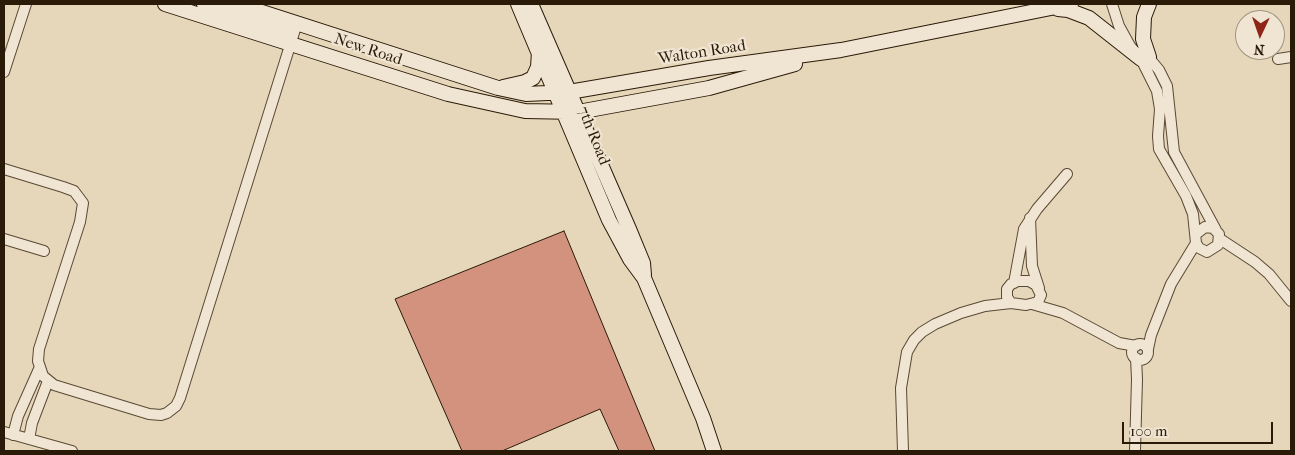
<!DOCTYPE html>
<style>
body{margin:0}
#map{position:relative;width:1295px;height:455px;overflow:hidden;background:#e6d7ba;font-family:"IM FELL French Canon",serif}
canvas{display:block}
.frame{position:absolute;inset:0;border:5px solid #2a1a08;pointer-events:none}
.north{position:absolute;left:1235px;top:10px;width:50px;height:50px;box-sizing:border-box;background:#efe5d2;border:1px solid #a09481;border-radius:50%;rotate:183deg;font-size:14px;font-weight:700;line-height:20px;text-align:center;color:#2a1a08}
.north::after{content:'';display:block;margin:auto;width:18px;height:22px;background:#8f2418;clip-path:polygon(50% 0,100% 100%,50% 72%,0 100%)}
.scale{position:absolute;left:1122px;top:422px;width:151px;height:22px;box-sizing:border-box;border:2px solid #2a1a08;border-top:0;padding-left:6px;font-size:15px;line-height:18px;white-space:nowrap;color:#2a1a08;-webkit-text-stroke:4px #efe5d2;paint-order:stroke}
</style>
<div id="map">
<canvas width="1295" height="455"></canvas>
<div class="frame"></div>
<div class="north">N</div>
<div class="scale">100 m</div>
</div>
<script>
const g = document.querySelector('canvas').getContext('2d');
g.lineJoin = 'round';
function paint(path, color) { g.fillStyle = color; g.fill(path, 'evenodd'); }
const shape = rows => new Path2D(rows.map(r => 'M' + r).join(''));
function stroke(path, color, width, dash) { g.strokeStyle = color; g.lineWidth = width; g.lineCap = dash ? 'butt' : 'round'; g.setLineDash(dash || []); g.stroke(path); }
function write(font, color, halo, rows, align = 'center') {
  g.font = font + ' "IM FELL French Canon",serif'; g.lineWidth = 4.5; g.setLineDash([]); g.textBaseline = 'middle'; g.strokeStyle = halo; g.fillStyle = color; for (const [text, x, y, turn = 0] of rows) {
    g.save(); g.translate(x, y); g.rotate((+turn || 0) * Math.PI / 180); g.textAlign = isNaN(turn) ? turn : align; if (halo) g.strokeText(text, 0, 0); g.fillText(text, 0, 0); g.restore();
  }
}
const building = shape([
 [564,231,655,451,619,451,600,409,502,451,462,451,395,299,564,231]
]);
const street = shape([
 [1112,4,1119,26,1130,46,1141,59,1157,91,1160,109,1158,136,1159,149,1186,196,1193,214,1196,243,1199,248,1207,252,1218,245,1219,234,1213,228,1205,227,1196,234],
 [1145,53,1159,70,1167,86,1174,152,1216,230],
 [1278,59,1291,57],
 [4,72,26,4],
 [4,169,63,187,74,191,83,203,80,222,39,349,38,361,43,376,54,385,149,414,161,415,167,413,176,406,180,398,297,23],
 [1030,218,1032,266,1039,288],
 [4,239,44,251],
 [1220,239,1255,262,1269,274,1291,301],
 [1018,281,1029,281,1036,285,1041,295,1038,302,1026,305,1011,303,1007,297,1007,289,1011,284,1018,281],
 [1014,283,1024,229,1037,209,1067,174],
 [1032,304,1063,313,1119,343,1136,346],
 '1132 352a8 8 0 1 1 16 0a8 8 0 1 1-16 0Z',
 [1148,349,1151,335,1171,284,1196,243],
 [4,432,72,451],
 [13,435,18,416,39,369],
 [29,439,32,423,48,381],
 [903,451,901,388,907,352,914,340,922,332,935,324,961,313,985,306,1011,303],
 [1135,451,1137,379,1136,358]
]);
const secondary = shape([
 [165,4,448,94,525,111,578,112,709,88,795,64],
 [204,4,277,27,283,31,291,43],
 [237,4,498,88,526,94,569,92,709,68,841,50,1071,4],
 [518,4,609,220,630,259,644,278,703,418,714,451],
 [531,4,629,229,643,263,644,275],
 [1058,9,1068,10,1089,18,1141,59],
 [1149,57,1143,39,1144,17,1149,4],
 [503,87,525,82,533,78,538,67,539,52]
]);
const streetNames = [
 ["New Road",368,50,18],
 ["Walton Road",702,53,-9],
 ["7th Road",593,136,68]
];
paint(building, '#d3927e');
stroke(building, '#2a1a08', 1);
stroke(street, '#594934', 12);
stroke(secondary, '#2a1a08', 16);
stroke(street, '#efe5d2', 10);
stroke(secondary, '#efe5d2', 14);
write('16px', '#2a1a08', '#efe5d2', streetNames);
</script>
